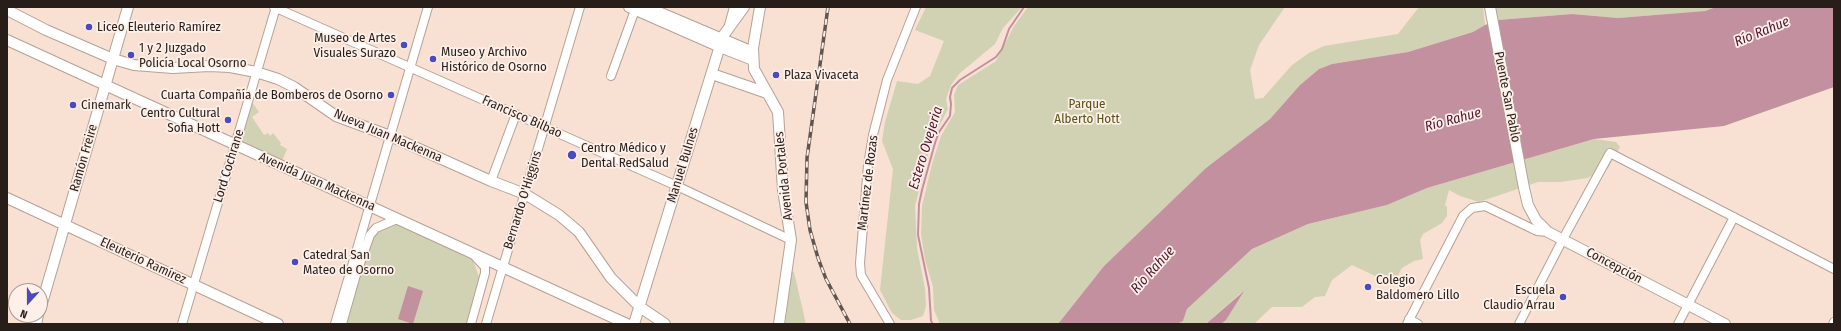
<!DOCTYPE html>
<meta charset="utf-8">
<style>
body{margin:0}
#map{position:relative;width:1841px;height:331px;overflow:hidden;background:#f8e1d3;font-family:"Fira Sans Condensed",sans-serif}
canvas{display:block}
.frame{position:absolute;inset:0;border:8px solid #271e1a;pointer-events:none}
.north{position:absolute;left:8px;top:283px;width:40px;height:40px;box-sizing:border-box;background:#fef0e8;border:1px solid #a89c96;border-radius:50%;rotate:201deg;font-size:11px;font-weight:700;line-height:16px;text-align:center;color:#271e1a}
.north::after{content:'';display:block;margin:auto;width:14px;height:18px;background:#4a4ac0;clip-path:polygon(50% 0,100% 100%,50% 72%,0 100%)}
</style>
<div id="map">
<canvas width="1841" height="331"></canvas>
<div class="frame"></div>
<div class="north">N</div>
</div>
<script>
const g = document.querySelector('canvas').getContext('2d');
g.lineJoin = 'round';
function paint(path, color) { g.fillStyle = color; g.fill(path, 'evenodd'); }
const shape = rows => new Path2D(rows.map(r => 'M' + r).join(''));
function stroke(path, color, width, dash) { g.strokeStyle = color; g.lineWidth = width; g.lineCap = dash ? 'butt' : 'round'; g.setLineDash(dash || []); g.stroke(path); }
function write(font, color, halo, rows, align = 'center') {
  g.font = font + ' "Fira Sans Condensed",sans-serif'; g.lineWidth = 3.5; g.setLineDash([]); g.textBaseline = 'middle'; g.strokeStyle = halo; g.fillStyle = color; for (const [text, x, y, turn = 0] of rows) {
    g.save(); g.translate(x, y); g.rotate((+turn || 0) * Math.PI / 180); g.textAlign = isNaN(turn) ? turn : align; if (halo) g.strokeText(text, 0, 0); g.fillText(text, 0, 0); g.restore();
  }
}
const green = shape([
 [926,7,1022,7,1003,28,995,44,960,73,951,85,946,99,948,109,932,140,915,206,917,248,925,289,926,306,923,316,911,320,901,320,892,313,880,290,893,169,882,141,885,122,897,81,918,84,930,76,944,41,915,30],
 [1028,7,1285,7,1259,45,1250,70,1255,99,1263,98,1292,65,1309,53,1324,46,1398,34,1419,7,1483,7,1485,25,1473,32,1408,52,1332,64,1319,69,1300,85,1270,119,1206,168,1104,266,1058,324,940,324,934,310,933,287,925,260,921,234,922,206,932,164,941,136,955,112,954,95,958,85,996,61,1014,26],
 [1495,7,1716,7,1705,11,1618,18,1572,14,1498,20],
 [250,99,259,112,252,117,264,135,268,133,270,136,273,133,281,143,280,145,287,149,280,166,236,145],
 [1594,139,1616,142,1620,147,1608,168,1587,178,1561,182,1538,182,1479,202,1460,196,1449,190,1445,205,1447,207,1447,216,1442,223,1423,234,1420,240,1423,259,1414,261,1402,268,1396,279,1388,282,1352,265,1332,280,1325,296,1315,297,1302,307,1272,307,1254,324,1221,324,1226,320,1242,292,1206,324,1177,324,1183,321,1187,309,1252,249,1308,224,1387,205,1427,188],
 [395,222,472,257,480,280,468,324,345,324,373,234],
 [792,271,794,272,806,324,785,324]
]);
const water = shape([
 [1716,7,1834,7,1834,87,1724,126,1594,139,1427,188,1387,205,1308,224,1252,249,1187,309,1183,321,1177,324,1058,324,1104,266,1206,168,1270,119,1300,85,1319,69,1332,64,1408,52,1473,32,1485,25,1498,20,1572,14,1618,18,1705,11],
 [408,286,423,291,413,324,398,319],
 [1244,291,1226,320,1221,324,1206,324]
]);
const stream = shape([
 [933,324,931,321,929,288,918,235,919,204,922,190,935,143,939,132,950,116,951,104,950,97,952,88,960,80,996,57,1002,49,1009,29,1024,7]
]);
const minor = shape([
 [274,7,677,186,791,240],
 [729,25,734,7],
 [611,76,635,10],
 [491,181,516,114],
 [1409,319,1418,324],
 [182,324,276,7],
 [335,324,428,7],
 [342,324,356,275,370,235,376,228,397,219],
 [471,324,485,273,485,267,473,254],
 [486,324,580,7],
 [890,324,861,275,860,263,868,165,873,135,887,80,916,7],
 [1407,324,1463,216,1472,208,1485,206,1537,231,1548,232],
 [1519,324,1563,239,1610,153,1834,269],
 [1678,324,1734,217],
 [1833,324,1834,322]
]);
const major = shape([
 [629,7,720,47,753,60],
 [647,7,753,52],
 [760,7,753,48,754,69,778,112,783,190,791,240,779,324],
 [1490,7,1524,188,1528,205,1536,220,1548,232,1725,324],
 [7,10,46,30,113,59,134,65,173,68,209,66,230,67,256,72,278,79,294,87,336,116,390,136,491,181,525,194,559,215,579,232,611,278,640,307,665,324],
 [7,40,627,324],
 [712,74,767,93],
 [7,198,278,324],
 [40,310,128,7],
 [36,324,38,315],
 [634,324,723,36,744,7]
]);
const rail = shape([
 [828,7,807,158,806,202,810,230,818,258,826,279,850,324]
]);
const markers = [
 [89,27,4,"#4a4ac0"],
 [404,45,4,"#4a4ac0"],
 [131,55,4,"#4a4ac0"],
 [433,59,4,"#4a4ac0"],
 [776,75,4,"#4a4ac0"],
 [391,95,4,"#4a4ac0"],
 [73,105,4,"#4a4ac0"],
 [228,120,4,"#4a4ac0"],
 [572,155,5,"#4a4ac0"],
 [295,262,4,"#4a4ac0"],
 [1368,287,4,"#4a4ac0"],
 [1563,297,4,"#4a4ac0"]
];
const poiNames = [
 ["Liceo Eleuterio Ramírez",97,27],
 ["Museo de Artes",396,38,"right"],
 ["Visuales Surazo",396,53,"right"],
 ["1 y 2 Juzgado",139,48],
 ["Policía Local Osorno",139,63],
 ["Museo y Archivo",441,52],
 ["Histórico de Osorno",441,67],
 ["Plaza Vivaceta",784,75],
 ["Cuarta Compañía de Bomberos de Osorno",383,95,"right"],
 ["Cinemark",81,105],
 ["Centro Cultural",220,113,"right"],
 ["Sofia Hott",220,128,"right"],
 ["Centro Médico y",581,148],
 ["Dental RedSalud",581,163],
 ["Catedral San",303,255],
 ["Mateo de Osorno",303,270],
 ["Colegio",1376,280],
 ["Baldomero Lillo",1376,295],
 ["Escuela",1555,290,"right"],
 ["Claudio Arrau",1555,305,"right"]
];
const streetNames = [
 ["Puente San Pablo",1507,97,79],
 ["Francisco Bilbao",522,117,24],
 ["Nueva Juan Mackenna",388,136,23],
 ["Ramón Freire",84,158,-74],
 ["Manuel Bulnes",683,165,-73],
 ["Lord Cochrane",229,166,-73],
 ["Avenida Portales",784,176,-96],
 ["Avenida Juan Mackenna",317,182,24],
 ["Martínez de Rozas",868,183,-83],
 ["Bernardo O'Higgins",523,200,-73],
 ["Eleuterio Ramírez",143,261,25],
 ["Concepción",1614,266,28]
];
const parkNames = [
 ["Parque",1087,104],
 ["Alberto Hott",1087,119]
];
const waterNames = [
 ["Río Rahue",1762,32,-22],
 ["Río Rahue",1453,120,-15],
 ["Estero Ovejeria",926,148,-73],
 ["Río Rahue",1153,270,-48]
];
paint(green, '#d1d1b3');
paint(water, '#c390a0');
stroke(stream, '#c390a0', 2);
stroke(minor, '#b6a194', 10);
stroke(major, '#b6a194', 12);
stroke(minor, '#fff', 8);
stroke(major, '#fff', 10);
stroke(rail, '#62554f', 3.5);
stroke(rail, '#fef0e8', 2, [6]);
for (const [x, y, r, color] of markers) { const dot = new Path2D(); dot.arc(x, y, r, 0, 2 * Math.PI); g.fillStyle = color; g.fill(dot); stroke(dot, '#fef0e8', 1.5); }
write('13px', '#271e1a', '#fef0e8', poiNames, 'left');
write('13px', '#271e1a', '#fef0e8', streetNames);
write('13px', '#56531b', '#fef0e8', parkNames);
write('italic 14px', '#53152f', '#fef0e8', waterNames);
</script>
